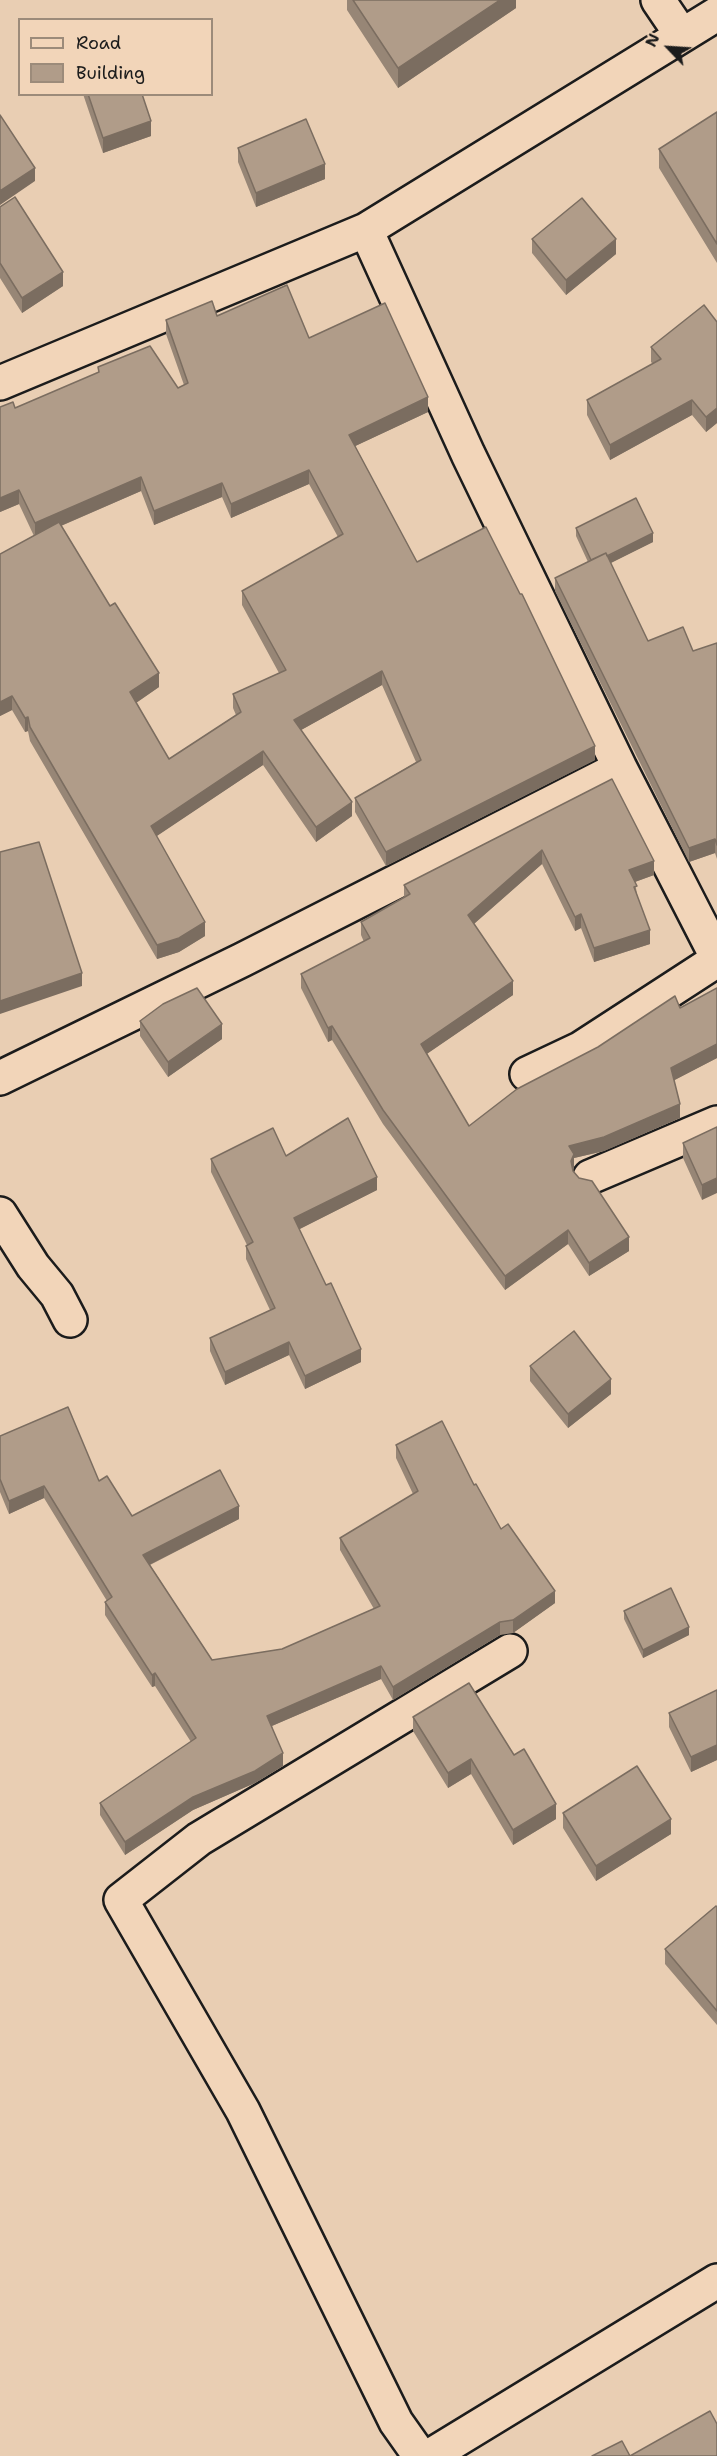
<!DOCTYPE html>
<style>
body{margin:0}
#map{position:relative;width:717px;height:2456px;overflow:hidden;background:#e9ceb3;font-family:"Shantell Sans",sans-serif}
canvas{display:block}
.legend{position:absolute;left:18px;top:18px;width:195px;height:78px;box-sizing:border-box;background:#f2d5b9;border:2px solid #9c8b7a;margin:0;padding:8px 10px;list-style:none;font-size:18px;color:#1c1c1c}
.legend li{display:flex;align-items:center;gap:12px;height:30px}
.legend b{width:30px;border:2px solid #9c8b7a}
.north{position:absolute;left:639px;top:18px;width:60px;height:60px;-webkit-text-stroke:4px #f2d5b9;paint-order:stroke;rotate:295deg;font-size:16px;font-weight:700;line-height:24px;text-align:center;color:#1c1c1c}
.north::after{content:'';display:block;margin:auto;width:21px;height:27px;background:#1c1c1c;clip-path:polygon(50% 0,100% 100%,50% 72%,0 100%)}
</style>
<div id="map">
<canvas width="717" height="2456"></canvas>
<ul class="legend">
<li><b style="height:8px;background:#f2d5b9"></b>Road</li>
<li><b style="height:16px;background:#b09c89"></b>Building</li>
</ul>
<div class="north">N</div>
</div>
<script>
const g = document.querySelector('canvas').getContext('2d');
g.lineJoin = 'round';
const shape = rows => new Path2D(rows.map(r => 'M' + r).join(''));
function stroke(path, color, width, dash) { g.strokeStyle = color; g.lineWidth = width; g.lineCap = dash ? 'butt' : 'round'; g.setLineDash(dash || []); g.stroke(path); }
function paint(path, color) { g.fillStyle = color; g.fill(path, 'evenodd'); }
const minor = shape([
 [658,0,681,34],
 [366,230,468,454,620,768,717,957],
 [0,383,366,230,717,14],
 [527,1074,580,1049,717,960],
 [0,1078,242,960,620,768],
 [590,1177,717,1123],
 [0,1214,33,1266,57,1295,70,1320],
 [420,2456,396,2422,243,2111,121,1900,199,1839,510,1651],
 [430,2456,717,2281]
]);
const wall = shape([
 [347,0,516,0,516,8,398,88,347,10],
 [83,94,142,94,151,136,103,153],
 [717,112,717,263,659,168,659,149],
 [238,148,325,179,256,207,238,162],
 [0,207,63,286,22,313,0,278],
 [532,239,616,254,566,295,532,253],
 [217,316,309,338,428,412,355,446,417,562,595,760,386,866,355,812,355,798,416,762,382,685,301,730,352,816,316,842,263,765,156,836,205,936,179,952,157,959,30,741,28,731,25,732,12,710,0,716,0,554,34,536,19,504,0,512,0,407,15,408,98,373,98,367,178,388,184,385,166,334,166,320],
 [309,484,338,537,242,591,242,605,279,673,233,694,233,708,236,715,169,759,136,703,159,687,61,526,141,491,154,525,222,497,231,518],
 [717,322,717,423,706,432,692,415,610,460,587,415,587,400,653,364,651,362,651,347],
 [576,528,653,542,610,563,648,641,693,651,717,643,717,859,715,853,689,862,555,591,555,578,588,562,576,536],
 [612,779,654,875,635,882,637,894,650,944,594,962,581,928,575,931,542,864,474,924,513,995,426,1054,469,1126,680,1008,717,988,717,1058,674,1080,680,1118,604,1151,574,1158,574,1167,573,1171,629,1251,589,1276,568,1244,505,1290,383,1124,332,1040,328,1042,301,988,301,974,364,942,361,935,361,922,404,897,404,885],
 [140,1021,222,1039,168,1077,140,1036],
 [717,1127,702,1200,683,1158,683,1143],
 [286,1156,377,1190,299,1229,361,1362,305,1389,289,1355,225,1385,210,1351,210,1338,270,1310,246,1259,246,1246,247,1245,211,1172,211,1159],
 [530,1366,611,1394,568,1428,530,1381],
 [0,1436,99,1481,132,1516,239,1519,150,1565,212,1660,282,1649,374,1609,340,1550,340,1538,413,1494,396,1458,396,1445,474,1485,501,1529,555,1603,513,1633,500,1635,393,1700,381,1679,272,1726,283,1766,255,1783,193,1810,125,1855,100,1815,100,1803,191,1742,155,1686,152,1687,105,1615,105,1602,107,1601,44,1498,9,1514,0,1492],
 [624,1611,689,1635,643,1658,624,1619],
 [717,1690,717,1760,691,1772,669,1727,669,1713],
 [413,1717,514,1755,556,1819,513,1845,471,1774,448,1788,413,1731],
 [563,1813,671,1834,596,1881,563,1828],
 [717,1907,717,2025,665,1964,665,1949]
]);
const shadedWall = shape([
 [500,0,516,0,516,8,398,88,398,68],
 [151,121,151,136,103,153,103,138],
 [325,164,325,179,256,207,256,193],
 [35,168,35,181,0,205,0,191],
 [616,239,616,254,566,295,566,280],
 [63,272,63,286,22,313,22,298],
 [428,397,428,412,349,449,349,435],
 [692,400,692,415,610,460,610,445],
 [717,408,717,423,706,432,706,417],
 [309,470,309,484,231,518,231,504],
 [141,477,141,491,35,537,35,523],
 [222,483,222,497,154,525,154,511],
 [19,490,19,504,0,512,0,498],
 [653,533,653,542,593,572,593,564],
 [382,671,382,685,294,734,294,720],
 [159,673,159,687,130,707,130,692],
 [12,696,12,710,0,716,0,702],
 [28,717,28,731,25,732,25,718],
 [595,746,595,760,386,866,386,852],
 [263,751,263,765,151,840,151,826],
 [352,802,352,816,316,842,316,827],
 [715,839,715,853,689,862,689,848],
 [542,850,542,864,468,929,468,915],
 [654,861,654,875,629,884,629,870],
 [581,914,581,928,575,931,575,917],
 [205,922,205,936,179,952,157,959,157,945],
 [650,930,650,944,594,962,594,948],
 [82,973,82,986,0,1014,0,1001],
 [513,981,513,995,421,1058,421,1044],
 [222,1024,222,1039,168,1077,168,1062],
 [332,1026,332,1040,328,1042,328,1028],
 [717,1044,717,1058,671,1082,671,1068],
 [680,1104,680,1118,604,1151,574,1158,574,1167,571,1175,569,1146],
 [377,1177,377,1190,294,1232,294,1218],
 [717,1178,717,1193,702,1200,702,1185],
 [568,1230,568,1244,505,1290,505,1276],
 [629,1237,629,1251,589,1276,589,1263],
 [289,1342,289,1355,225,1385,225,1372],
 [361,1349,361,1362,305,1389,305,1376],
 [611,1379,611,1394,568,1428,568,1414],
 [44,1486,44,1498,9,1514,9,1501],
 [239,1506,239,1519,143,1568,143,1555],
 [555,1591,555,1603,513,1633,513,1620],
 [500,1622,500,1635,393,1700,393,1687],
 [689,1627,689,1635,643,1658,643,1650],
 [381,1666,381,1679,267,1728,267,1716],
 [155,1673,155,1686,152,1687,152,1675],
 [717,1745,717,1760,691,1772,691,1757],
 [283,1753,283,1766,255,1783,193,1810,125,1855,125,1842,193,1797],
 [471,1759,471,1774,448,1788,448,1773],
 [556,1804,556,1819,513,1845,513,1830],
 [671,1819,671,1834,596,1881,596,1866]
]);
const building = shape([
 [353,0,500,0,398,68,353,0],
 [88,94,142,94,151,121,103,138,88,94],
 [717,112,717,244,659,149,717,112],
 [0,115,35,168,0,191,0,115],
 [306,119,325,164,256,193,238,148,306,119],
 [15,197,63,272,22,298,0,263,0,207,15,197],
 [582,198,616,239,566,280,532,239,582,198],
 [287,285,309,338,385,303,428,397,349,435,417,562,486,527,520,594,522,594,595,746,386,852,355,798,421,760,382,671,294,720,352,802,316,827,263,751,151,826,205,922,179,938,157,945,30,727,28,717,25,718,12,696,0,702,0,554,59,522,110,606,115,603,159,673,130,692,169,759,241,712,233,694,286,670,242,591,343,534,309,470,231,504,222,483,154,511,141,477,35,523,19,490,0,498,0,407,13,402,15,408,99,372,98,367,150,346,178,388,188,383,166,320,212,301,217,316,287,285],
 [704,305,717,322,717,408,706,417,692,400,610,445,587,400,661,359,651,347,704,305],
 [636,498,653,533,607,556,606,553,591,560,576,528,636,498],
 [606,553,648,641,683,627,693,651,717,643,717,845,715,839,689,848,555,578,606,553],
 [612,779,654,861,629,870,637,886,634,887,650,930,594,948,581,914,575,917,542,850,468,915,513,981,421,1044,469,1126,517,1089,598,1047,675,996,680,1008,717,988,717,1044,671,1068,680,1104,604,1137,569,1146,574,1154,571,1161,573,1171,579,1178,592,1181,629,1237,589,1263,568,1230,505,1276,383,1110,332,1026,328,1028,301,974,370,938,361,922,410,894,404,885,612,779],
 [39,842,82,973,0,1001,0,852,39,842],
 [197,988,222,1024,168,1062,140,1021,163,1004,197,988],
 [348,1118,377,1177,294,1218,326,1285,331,1283,361,1349,305,1376,289,1342,225,1372,210,1338,275,1308,246,1246,253,1242,211,1159,273,1128,286,1156,348,1118],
 [717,1127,717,1178,702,1185,683,1143,717,1127],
 [574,1331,611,1379,568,1414,530,1366,574,1331],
 [68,1407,99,1481,107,1476,132,1516,220,1470,239,1506,143,1555,212,1660,282,1649,380,1606,340,1538,418,1491,396,1445,442,1421,474,1485,476,1484,501,1529,508,1524,555,1591,513,1620,500,1622,393,1687,381,1666,267,1716,283,1753,255,1771,193,1797,125,1842,100,1803,196,1738,155,1673,152,1675,105,1602,112,1597,44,1486,9,1501,0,1479,0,1436,68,1407],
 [671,1588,689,1627,643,1650,624,1611,671,1588],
 [469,1683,514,1755,524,1749,556,1804,513,1830,471,1759,448,1773,413,1717,469,1683],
 [717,1690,717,1745,691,1757,669,1713,717,1690],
 [637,1766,671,1819,596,1866,563,1813,637,1766],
 [716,1906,717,1907,717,2011,665,1949,716,1906],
 [710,2411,717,2424,717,2456,592,2456,622,2441,630,2456,710,2411]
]);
stroke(minor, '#1c1c1c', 38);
stroke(minor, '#f2d5b9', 33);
paint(wall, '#978676');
paint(shadedWall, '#7b6d60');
paint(building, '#b09c89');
stroke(building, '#7b6d60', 1.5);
</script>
